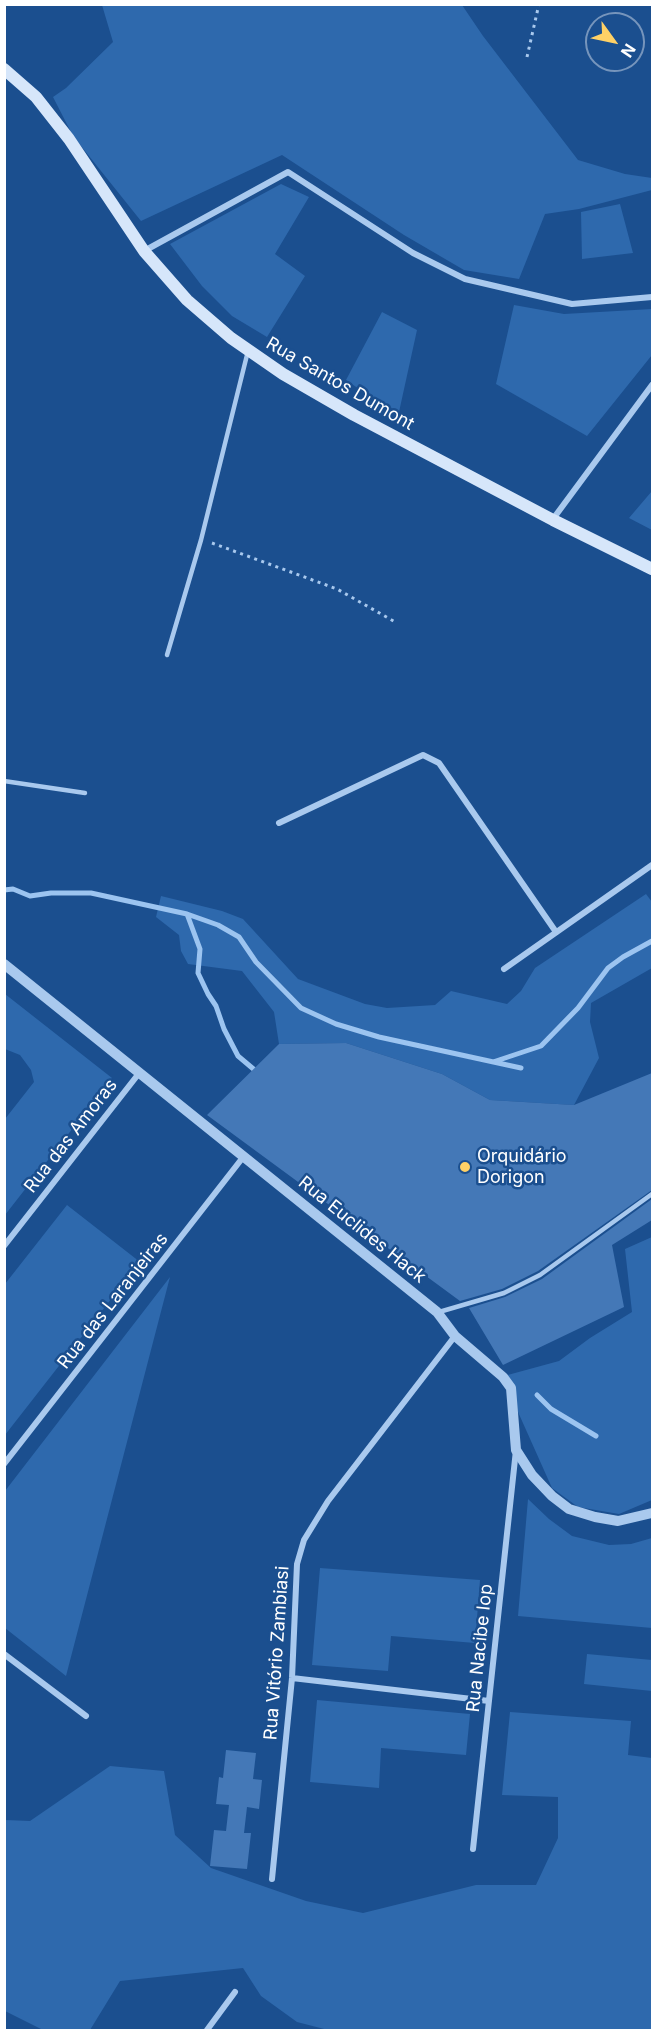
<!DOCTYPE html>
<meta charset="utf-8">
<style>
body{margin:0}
#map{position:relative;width:657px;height:2035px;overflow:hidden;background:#1b4f8f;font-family:Inter,sans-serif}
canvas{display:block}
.frame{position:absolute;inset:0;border:6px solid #fff;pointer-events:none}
.north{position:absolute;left:585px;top:12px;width:60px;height:60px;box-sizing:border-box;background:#1b4f8f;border:2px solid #7695bc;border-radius:50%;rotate:123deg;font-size:16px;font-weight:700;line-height:24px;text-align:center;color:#fff}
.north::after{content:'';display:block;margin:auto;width:21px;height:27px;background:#ffd166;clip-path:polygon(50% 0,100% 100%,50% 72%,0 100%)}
</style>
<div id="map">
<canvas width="657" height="2035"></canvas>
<div class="frame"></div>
<div class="north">N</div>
</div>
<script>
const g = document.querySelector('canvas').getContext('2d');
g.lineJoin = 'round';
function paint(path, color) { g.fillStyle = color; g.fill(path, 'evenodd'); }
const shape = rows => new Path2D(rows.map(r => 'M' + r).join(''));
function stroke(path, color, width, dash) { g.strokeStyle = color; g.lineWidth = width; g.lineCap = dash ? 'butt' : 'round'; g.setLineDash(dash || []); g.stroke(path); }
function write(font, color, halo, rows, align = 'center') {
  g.font = font + ' Inter,sans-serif'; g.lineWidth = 5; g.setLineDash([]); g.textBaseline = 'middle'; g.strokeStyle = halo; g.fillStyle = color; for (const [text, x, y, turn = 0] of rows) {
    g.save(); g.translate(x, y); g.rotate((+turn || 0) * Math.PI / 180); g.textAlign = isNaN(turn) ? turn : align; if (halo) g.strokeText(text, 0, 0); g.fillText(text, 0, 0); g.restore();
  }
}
const green = shape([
 [102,5,462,5,483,36,578,160,625,174,652,178,652,190,579,209,545,214,519,279,464,270,404,235,282,155,141,221,73,136,53,97,66,88,113,42],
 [281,184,309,197,275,254,305,276,267,337,232,316,202,286,170,244],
 [620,204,633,253,582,259,581,212],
 [514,305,564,314,652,309,652,355,587,436,496,384],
 [382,312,417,330,399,412,378,402,346,380],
 [652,491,652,530,629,518],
 [646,894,652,902,652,968,591,1003,590,1022,599,1058,574,1105,490,1100,442,1074,346,1043,279,1044,274,1012,242,971,188,964,181,951,179,935,156,917,161,896,222,911,243,919,298,979,365,1004,387,1008,435,1005,451,991,507,1004,521,991,535,968],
 [5,994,112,1078,5,1215,5,1119,34,1082,31,1070,20,1055,5,1049],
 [67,1205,140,1262,5,1435,5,1284],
 [652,1237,652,1500,619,1514,578,1507,552,1488,514,1403,504,1376,559,1361,590,1338,632,1312,625,1249],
 [170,1277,66,1676,5,1628,5,1491],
 [528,1499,549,1519,572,1536,609,1545,631,1544,652,1538,652,1628,518,1616],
 [320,1568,480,1580,475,1643,391,1636,388,1671,312,1665],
 [587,1654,652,1660,652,1691,584,1684],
 [317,1700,470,1714,466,1755,381,1748,379,1788,310,1782],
 [510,1712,631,1721,628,1755,652,1758,652,2030,328,2030,297,2022,261,1996,243,1968,120,1981,90,2030,43,2030,5,2011,5,1820,30,1821,110,1766,164,1771,175,1835,211,1868,306,1901,363,1913,476,1885,536,1885,558,1838,558,1797,502,1795]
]);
const stream = shape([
 [4,890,13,889,30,896,51,893,91,893,187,914,218,925,239,937,256,962,301,1008,336,1024,379,1037,521,1068],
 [187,914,200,949,198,973,208,994,216,1006,224,1029,238,1056,257,1072],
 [493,1062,541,1046,578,1008,608,968,623,957,652,941],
 [537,1395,551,1409,596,1436]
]);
const building = shape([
 [346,1043,442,1074,490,1100,574,1105,652,1073,652,1190,538,1271,502,1289,460,1301,207,1115,279,1044],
 [652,1199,652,1220,612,1245,624,1307,503,1365,469,1308,505,1297,542,1279],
 [226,1750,256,1753,253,1779,262,1780,259,1809,247,1807,244,1833,251,1833,247,1869,210,1866,214,1830,226,1831,229,1805,216,1804,219,1777,223,1778]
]);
const path = shape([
 [527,57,539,4],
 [212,543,337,589,397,623]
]);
const service = shape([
 [167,655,201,540,248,351],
 [4,781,85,793],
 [439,1312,504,1293,540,1275,652,1194]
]);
const minor = shape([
 [144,251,288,172,413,253,465,279,572,304,652,297],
 [553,519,652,385],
 [279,823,423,755,439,763,556,932],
 [504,969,652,865],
 [4,1246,140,1072],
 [4,1464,244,1156],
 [4,1654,86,1716],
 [292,1678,489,1701],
 [473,1849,516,1450],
 [272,1879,292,1678,297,1564,304,1540,328,1501,455,1336],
 [207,2030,235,1992]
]);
const tertiary = shape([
 [4,964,437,1312,455,1336,503,1377,511,1388,516,1450,532,1475,552,1496,569,1509,595,1517,618,1521,652,1513]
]);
const secondary = shape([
 [4,69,36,97,69,139,144,251,187,300,231,338,283,374,354,415,553,520,652,569]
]);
const markers = [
 [465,1167,6,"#ffd166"]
];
const streetNames = [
 ["Rua Santos Dumont",340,384,30],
 ["Rua das Amoras",71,1136,-52],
 ["Rua Euclides Hack",362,1230,39],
 ["Rua das Laranjeiras",113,1301,-52],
 ["Rua Nacibe Iop",480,1648,-84],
 ["Rua Vitório Zambiasi",277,1653,-86]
];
const poiNames = [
 ["Orquidário",477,1157],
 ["Dorigon",477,1178]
];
paint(green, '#2e69ad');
stroke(stream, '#9cc4f0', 5);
paint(building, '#4478b7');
stroke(path, '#a9c9ee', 3, [3, 4.5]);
stroke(service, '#a9c9ee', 4.5);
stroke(minor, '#a9c9ee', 6);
stroke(tertiary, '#a9c9ee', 10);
stroke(secondary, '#d6e6fa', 12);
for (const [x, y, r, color] of markers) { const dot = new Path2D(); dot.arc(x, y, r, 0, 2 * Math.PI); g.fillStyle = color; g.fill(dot); stroke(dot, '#1b4f8f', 2); }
write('18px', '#fff', '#1b4f8f', streetNames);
write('18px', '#fff', '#1b4f8f', poiNames, 'left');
</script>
